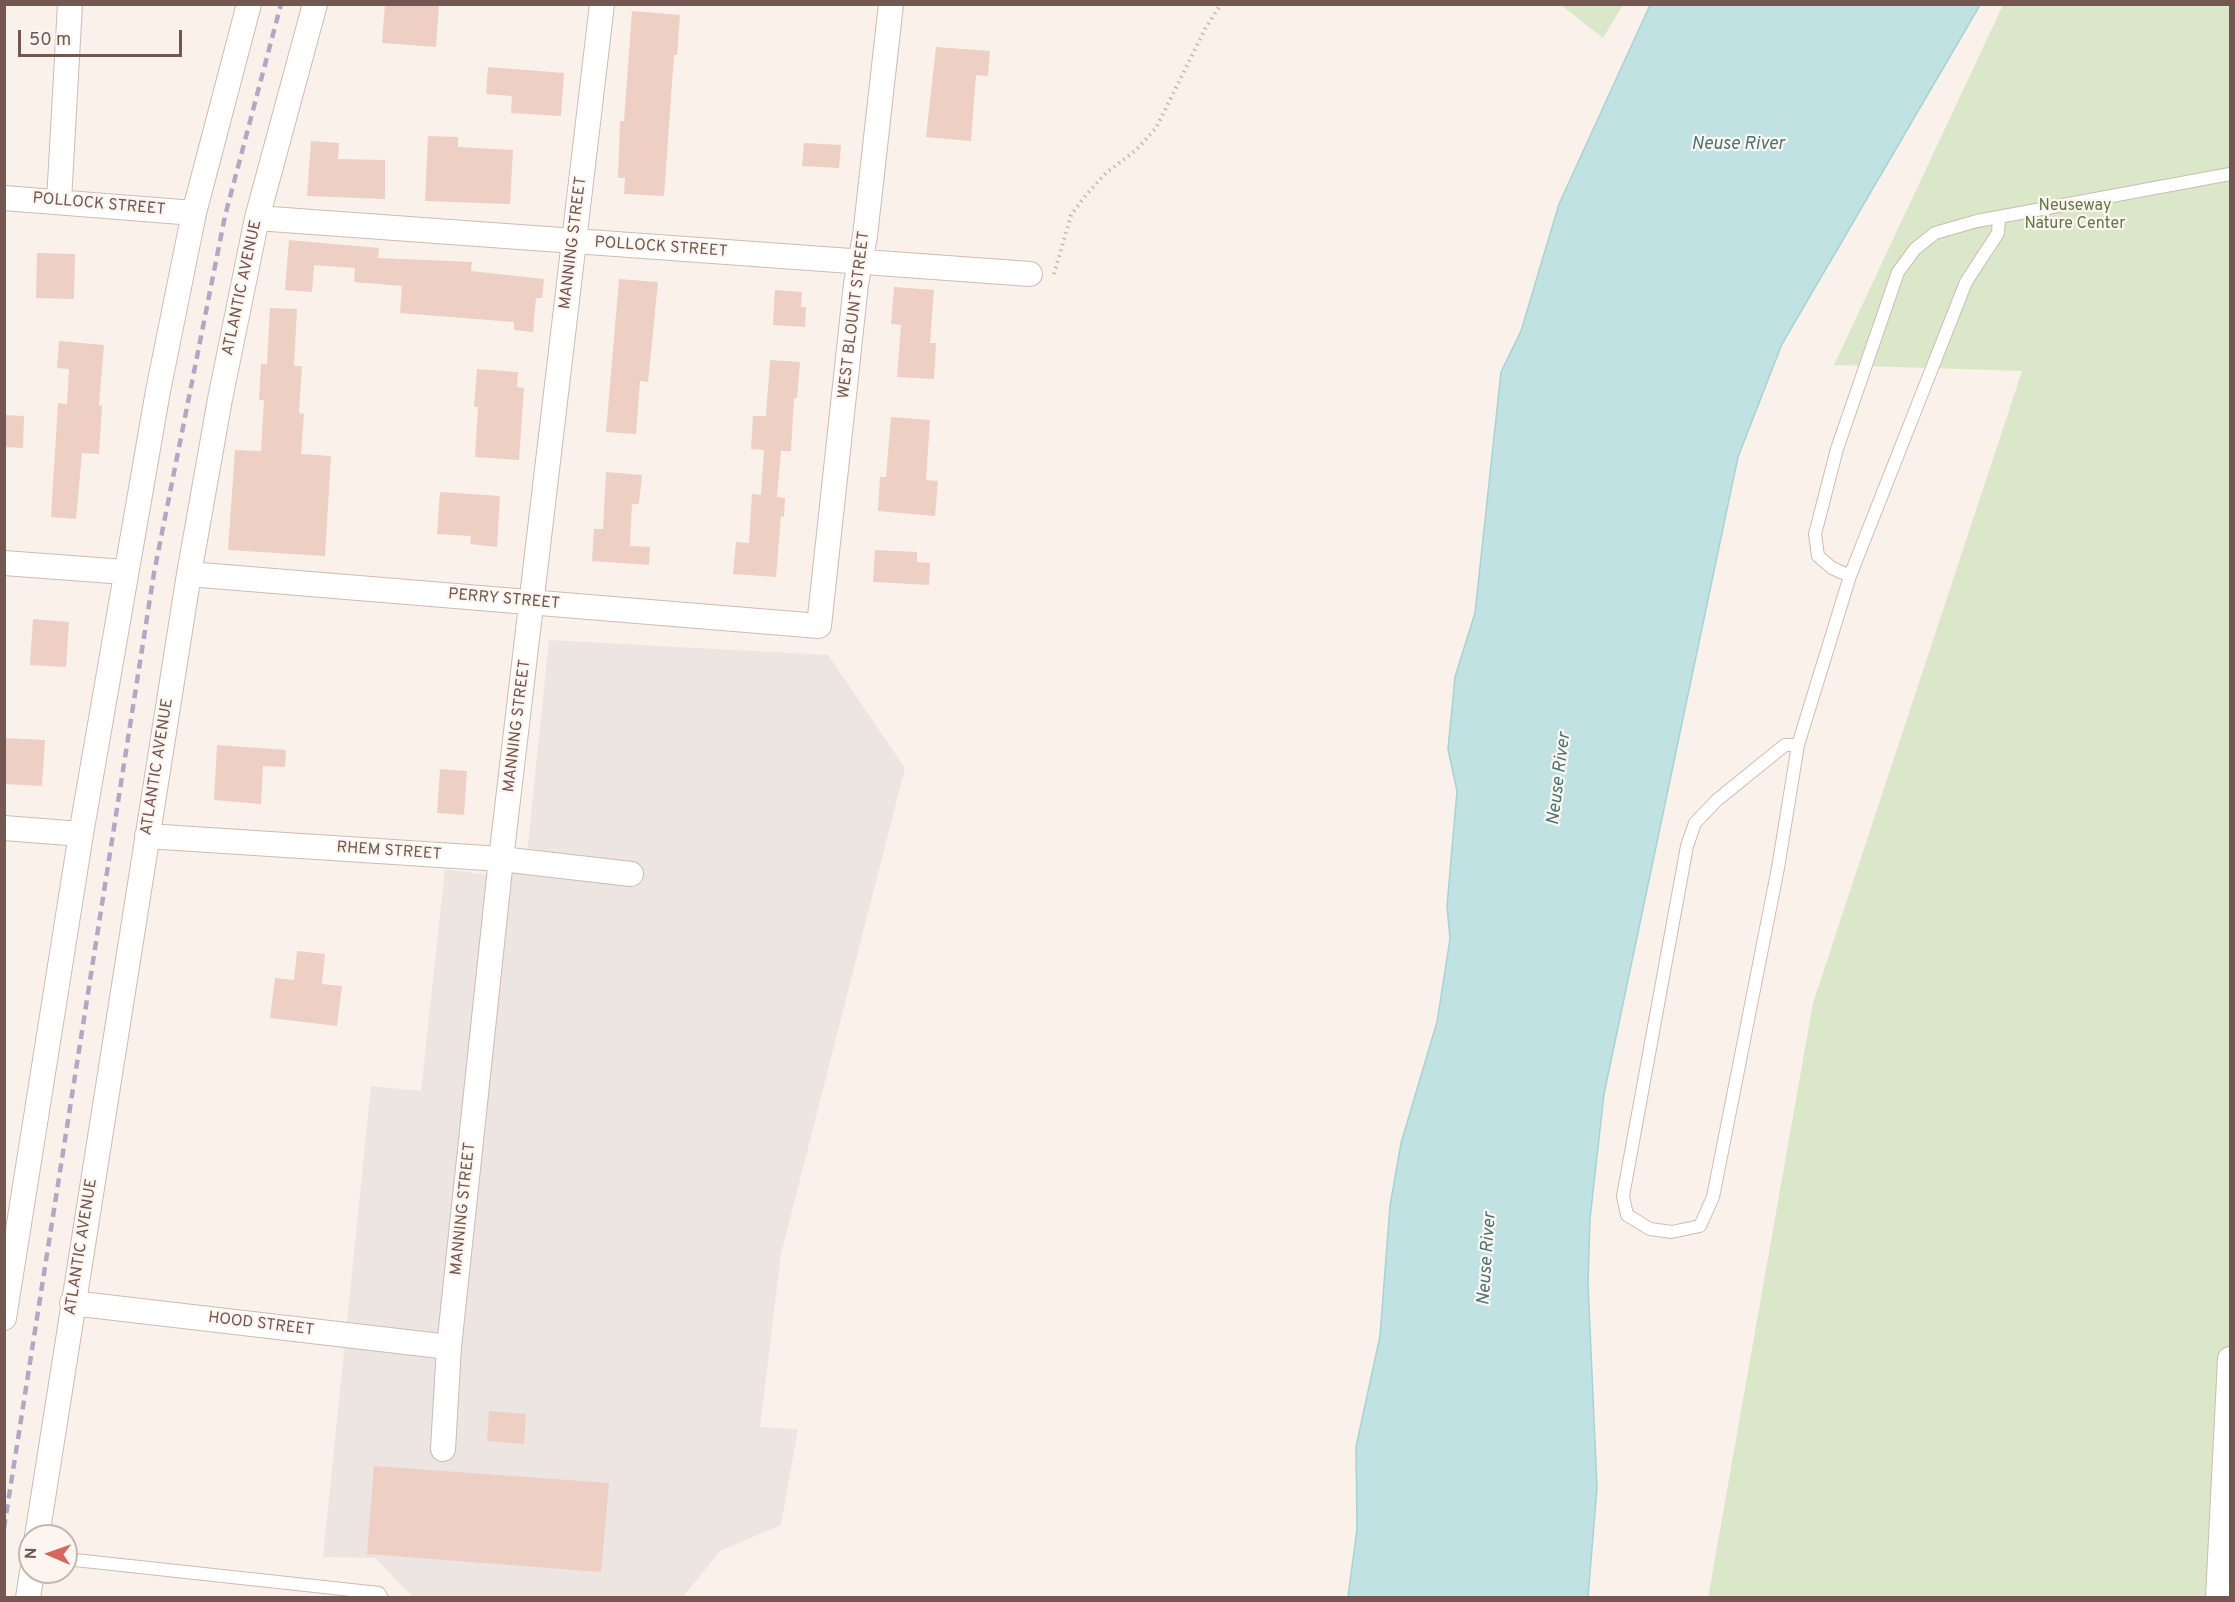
<!DOCTYPE html>
<style>
body{margin:0}
#map{position:relative;width:2235px;height:1602px;overflow:hidden;background:#faf2ea;font-family:Overpass,sans-serif}
canvas{display:block}
.frame{position:absolute;inset:0;border:6px solid #735750;pointer-events:none}
.north{position:absolute;left:18px;top:1524px;width:60px;height:60px;box-sizing:border-box;background:#fdf6f0;border:2px solid #c6b6b0;border-radius:50%;rotate:272deg;font-size:16px;font-weight:700;line-height:24px;text-align:center;color:#735750}
.north::after{content:'';display:block;margin:auto;width:21px;height:27px;background:#d7665c;clip-path:polygon(50% 0,100% 100%,50% 72%,0 100%)}
.scale{position:absolute;left:18px;top:30px;width:164px;height:27px;box-sizing:border-box;border:3px solid #735750;border-top:0;padding-left:8px;font-size:18px;line-height:21px;white-space:nowrap;color:#735750;-webkit-text-stroke:4px #fdf6f0;paint-order:stroke}
</style>
<div id="map">
<canvas width="2235" height="1602"></canvas>
<div class="frame"></div>
<div class="north">N</div>
<div class="scale">50 m</div>
</div>
<script>
const g = document.querySelector('canvas').getContext('2d');
g.lineJoin = 'round';
function paint(path, color) { g.fillStyle = color; g.fill(path, 'evenodd'); }
const shape = rows => new Path2D(rows.map(r => 'M' + r).join(''));
function stroke(path, color, width, dash) { g.strokeStyle = color; g.lineWidth = width; g.lineCap = dash ? 'butt' : 'round'; g.setLineDash(dash || []); g.stroke(path); }
function write(font, color, halo, rows, align = 'center') {
  g.font = font + ' Overpass,sans-serif'; g.lineWidth = 4.5; g.setLineDash([]); g.textBaseline = 'middle'; g.strokeStyle = halo; g.fillStyle = color; for (const [text, x, y, turn = 0] of rows) {
    g.save(); g.translate(x, y); g.rotate((+turn || 0) * Math.PI / 180); g.textAlign = isNaN(turn) ? turn : align; if (halo) g.strokeText(text, 0, 0); g.fillText(text, 0, 0); g.restore();
  }
}
const industrial = shape([
 [549,640,828,655,905,768,781,1254,760,1427,798,1429,781,1525,720,1551,683,1597,413,1597,375,1558,323,1557,371,1086,421,1091,445,869,509,878,527,854]
]);
const green = shape([
 [1561,5,1623,5,1603,38],
 [2003,5,2230,5,2230,1597,1708,1598,1813,1003,2022,371,1834,365]
]);
const water = shape([
 [1650,5,1980,5,1782,344,1738,457,1604,1094,1590,1219,1588,1283,1597,1488,1588,1597,1348,1597,1357,1529,1356,1447,1380,1336,1390,1206,1401,1143,1437,1022,1450,939,1447,906,1457,791,1448,749,1455,677,1475,613,1501,372,1521,331,1559,204,1650,5]
]);
const building = shape([
 [385,4,439,4,436,47,382,43],
 [632,11,680,15,677,55,674,55,664,196,624,194,625,178,618,178,620,121,624,121],
 [936,47,990,51,988,76,976,75,971,141,926,137],
 [488,67,564,73,561,116,511,113,512,96,486,94],
 [428,136,458,137,458,147,513,150,510,204,425,201],
 [311,141,339,143,338,159,385,160,385,199,307,196],
 [804,143,841,145,839,168,802,166],
 [289,240,379,248,378,258,472,262,471,271,544,279,542,298,536,298,533,332,514,330,514,322,400,313,402,286,354,282,355,268,314,265,312,292,285,290],
 [37,253,75,254,74,299,36,298],
 [619,279,658,282,648,382,640,381,636,434,606,432],
 [894,287,934,290,930,343,936,343,934,379,897,377,901,325,891,324],
 [775,290,802,292,801,307,806,307,805,327,773,325],
 [270,308,297,309,294,366,302,366,299,413,304,414,301,454,331,456,325,556,228,550,235,450,261,451,264,400,259,400,261,364,267,364],
 [59,341,104,345,99,405,102,406,99,454,82,453,76,519,51,517,58,403,67,404,69,369,57,368],
 [770,360,800,362,797,398,794,398,791,451,781,451,777,497,785,498,784,517,781,516,776,577,733,574,736,542,749,543,752,494,761,495,764,450,751,449,753,416,766,416],
 [477,369,518,372,517,387,524,388,519,460,475,457,478,407,474,407],
 [4,415,24,416,23,448,4,447],
 [891,417,930,420,926,480,938,481,935,516,878,511,880,477,886,477],
 [606,472,642,475,639,504,632,504,630,546,650,547,649,565,592,561,594,529,603,529],
 [440,492,500,496,497,547,470,544,471,536,437,534],
 [875,550,917,552,917,562,930,563,929,585,873,582],
 [33,619,69,622,66,667,30,665],
 [4,738,45,740,42,786,4,784],
 [217,745,286,750,285,767,263,766,261,804,214,800],
 [440,769,467,771,464,815,437,813],
 [297,951,325,954,322,984,342,986,337,1026,270,1018,275,978,294,980],
 [489,1411,526,1414,524,1444,487,1441],
 [374,1466,609,1483,601,1572,367,1554]
]);
const path = shape([
 [1054,274,1071,215,1086,195,1106,173,1136,150,1156,128,1205,29,1221,4]
]);
const lane = shape([
 [1999,217,1998,233,1966,282,1850,576,1832,568,1818,556,1815,534,1837,449,1898,272,1915,249,1935,233,1977,221,2230,174],
 [1798,745,1785,745,1717,800,1695,823,1687,846,1623,1196,1627,1215,1650,1229,1672,1232,1700,1226,1713,1197,1778,868,1798,745,1850,576],
 [66,1559,379,1593,382,1598]
]);
const street = shape([
 [4,198,194,213],
 [59,201,70,4],
 [257,218,1030,274],
 [4,563,125,572],
 [189,574,819,626,856,284,865,236,891,4],
 [4,828,81,834],
 [147,836,501,859,631,874],
 [72,1303,449,1347],
 [4,1318,81,834,158,391,194,213,249,4],
 [443,1449,449,1347,501,859,602,4],
 [37,1536,189,574,220,399,257,218,315,4],
 [28,1598,32,1572],
 [2218,1598,2230,1359]
]);
const rail = shape([
 [4,1528,154,573,225,216,281,4]
]);
const streetNames = [
 ["POLLOCK STREET",99,205,5],
 ["MANNING STREET",574,243,-83],
 ["POLLOCK STREET",661,248,4],
 ["ATLANTIC AVENUE",243,288,-78],
 ["WEST BLOUNT STREET",855,315,-83],
 ["PERRY STREET",504,600,5],
 ["MANNING STREET",518,726,-83],
 ["ATLANTIC AVENUE",158,767,-81],
 ["RHEM STREET",389,852,4],
 ["MANNING STREET",464,1209,-84],
 ["ATLANTIC AVENUE",82,1247,-81],
 ["HOOD STREET",261,1325,7]
];
const parkNames = [
 ["Neuseway",2075,207],
 ["Nature Center",2075,225]
];
const waterNames = [
 ["Neuse River",1738,145],
 ["Neuse River",1560,779,-83],
 ["Neuse River",1488,1259,-86]
];
paint(industrial, '#ece5e2');
paint(green, '#dae7c9');
paint(water, '#c0e2e2');
stroke(water, '#a7d3d3', 1.5);
paint(building, '#edcfc4');
stroke(lane, '#cebbb3', 14);
stroke(street, '#cebbb3', 26);
stroke(path, '#d2b2a7', 4, [1.5, 4.5]);
stroke(lane, '#fff', 12);
stroke(street, '#fff', 24);
stroke(rail, '#b3a8c4', 4.5, [9, 6]);
write('16px', '#735750', '#fdf6f0', streetNames);
write('16px', '#5d7749', '#fdf6f0', parkNames);
write('italic 18px', '#457576', '#fdf6f0', waterNames);
</script>
